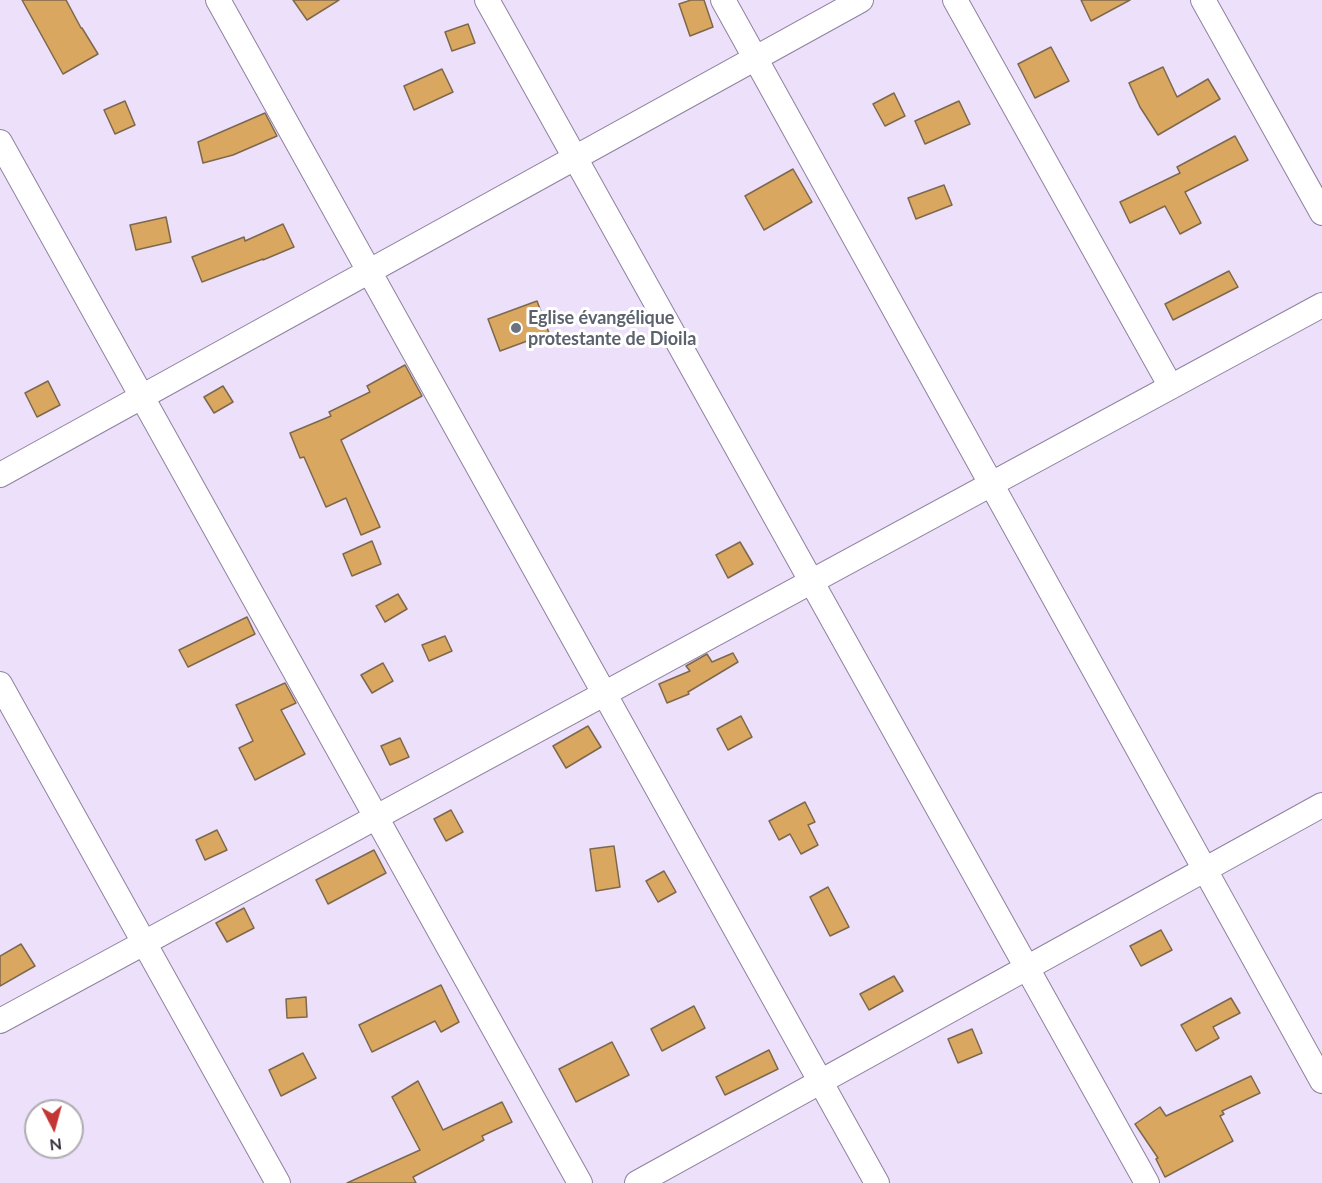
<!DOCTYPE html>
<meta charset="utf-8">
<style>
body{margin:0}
#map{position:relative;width:1322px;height:1183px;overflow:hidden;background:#ece0fb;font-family:Lato,sans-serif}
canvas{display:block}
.north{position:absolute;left:24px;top:1099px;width:60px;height:60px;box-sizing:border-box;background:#fff;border:2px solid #afacb1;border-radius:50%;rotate:174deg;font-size:16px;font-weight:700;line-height:24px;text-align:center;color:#36303d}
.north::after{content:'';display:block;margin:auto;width:21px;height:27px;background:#c43536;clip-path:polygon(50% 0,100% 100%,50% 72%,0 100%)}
</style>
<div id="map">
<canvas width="1322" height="1183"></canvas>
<div class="north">N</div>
</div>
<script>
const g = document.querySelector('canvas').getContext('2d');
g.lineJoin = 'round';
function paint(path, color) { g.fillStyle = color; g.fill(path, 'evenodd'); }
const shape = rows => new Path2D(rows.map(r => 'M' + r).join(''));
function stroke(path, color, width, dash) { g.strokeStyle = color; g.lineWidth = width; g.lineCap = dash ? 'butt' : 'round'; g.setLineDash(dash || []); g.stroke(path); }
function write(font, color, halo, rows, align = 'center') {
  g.font = font + ' Lato,sans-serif'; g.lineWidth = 6; g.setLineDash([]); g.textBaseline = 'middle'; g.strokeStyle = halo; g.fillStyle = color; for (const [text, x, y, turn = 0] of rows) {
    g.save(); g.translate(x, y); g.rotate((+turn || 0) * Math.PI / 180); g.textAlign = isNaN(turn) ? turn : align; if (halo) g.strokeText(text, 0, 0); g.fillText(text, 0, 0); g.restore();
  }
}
const building = shape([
 [22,0,66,0,81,28,82,28,98,54,63,74,22,0],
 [293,0,339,0,307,20,293,0],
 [691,0,704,0,713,27,690,36,679,4,691,0],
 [1081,0,1130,0,1091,21,1081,0],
 [468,24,475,43,452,51,445,32,468,24],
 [1051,47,1069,81,1035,98,1018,64,1051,47],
 [1163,67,1177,97,1208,79,1220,99,1158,135,1140,107,1129,83,1163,67],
 [442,69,453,92,414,110,404,86,442,69],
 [894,93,905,116,885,126,873,104,894,93],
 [125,101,135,125,115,134,104,110,125,101],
 [959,101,970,124,925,144,915,121,959,101],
 [265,113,277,136,233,155,203,163,198,142,265,113],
 [1235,136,1248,160,1185,192,1201,223,1180,234,1165,206,1130,223,1120,202,1180,173,1177,167,1235,136],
 [793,169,812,202,764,230,745,196,793,169],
 [944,185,952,205,916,219,908,198,944,185],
 [166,217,171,242,136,250,130,225,166,217],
 [283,224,294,247,263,260,263,259,202,282,192,257,244,237,245,241,283,224],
 [1229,271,1238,287,1173,320,1165,304,1229,271],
 [537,301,549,333,500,351,488,319,537,301],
 [405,365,422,396,341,440,380,527,361,535,346,498,326,507,304,457,300,458,290,433,331,416,329,412,370,392,367,386,405,365],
 [48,381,60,405,37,417,25,393,48,381],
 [223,386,233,402,214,413,204,397,223,386],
 [372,541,381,564,352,576,343,554,372,541],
 [740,542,753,564,728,578,716,555,740,542],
 [398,594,407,609,385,622,376,606,398,594],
 [247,617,255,634,188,667,179,650,247,617],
 [445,636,452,651,429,661,422,645,445,636],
 [733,653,738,662,688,692,689,694,667,703,659,684,690,671,686,666,707,654,712,662,733,653],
 [383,663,393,681,372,693,361,675,383,663],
 [285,683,296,703,281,710,305,754,255,780,239,748,253,741,236,705,285,683],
 [741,716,752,737,728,750,717,729,741,716],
 [588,726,601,747,566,768,553,746,588,726],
 [400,738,409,757,390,765,381,746,400,738],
 [805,802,815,822,808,825,818,845,801,854,790,834,779,840,769,821,805,802],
 [451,810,463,832,446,841,434,819,451,810],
 [217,830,227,850,205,860,196,840,217,830],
 [614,846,620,887,596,891,590,849,614,846],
 [374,850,386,873,328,904,316,880,374,850],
 [664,871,676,892,658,902,646,881,664,871],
 [828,887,849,927,830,936,810,897,828,887],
 [244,908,254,928,227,942,216,923,244,908],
 [1161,930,1172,950,1141,966,1130,946,1161,930],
 [21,944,35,966,0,986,0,956,21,944],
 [894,976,903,991,869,1010,860,994,894,976],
 [441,985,459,1022,441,1032,435,1021,372,1052,359,1025,441,985],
 [306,997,307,1017,287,1018,286,999,306,997],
 [1231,998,1240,1013,1213,1027,1219,1038,1196,1051,1181,1025,1231,998],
 [694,1006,705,1028,662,1051,651,1029,694,1006],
 [972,1029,982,1053,958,1063,948,1039,972,1029],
 [612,1042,629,1075,576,1102,559,1069,612,1042],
 [769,1050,778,1069,725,1095,716,1077,769,1050],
 [303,1053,316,1078,281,1096,269,1070,303,1053],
 [1251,1076,1260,1093,1222,1111,1224,1114,1220,1116,1233,1141,1165,1177,1156,1159,1158,1158,1135,1124,1160,1107,1166,1116,1251,1076],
 [418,1081,443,1130,502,1102,512,1122,482,1136,484,1140,413,1177,416,1183,347,1183,420,1150,392,1097,418,1081]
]);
const street = shape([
 [218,0,877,1183],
 [487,0,1147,1183],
 [723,0,1322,1081],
 [955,0,1171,387],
 [1203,0,1322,213],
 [0,142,580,1183],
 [0,475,861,0],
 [0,684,278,1183],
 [0,1021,1322,305],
 [637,1183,1322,805]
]);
const markers = [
 [516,328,6,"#6b7280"]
];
const worshipNames = [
 ["Eglise évangélique",528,318],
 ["protestante de Dioila",528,339]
];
paint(building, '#daa761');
stroke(building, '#7d684d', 1.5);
stroke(street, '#8e819f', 26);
stroke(street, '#fff', 24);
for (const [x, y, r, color] of markers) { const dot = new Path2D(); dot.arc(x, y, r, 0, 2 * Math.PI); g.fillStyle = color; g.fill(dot); stroke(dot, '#fff', 2); }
write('bold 18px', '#5b616d', '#fff', worshipNames, 'left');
</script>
